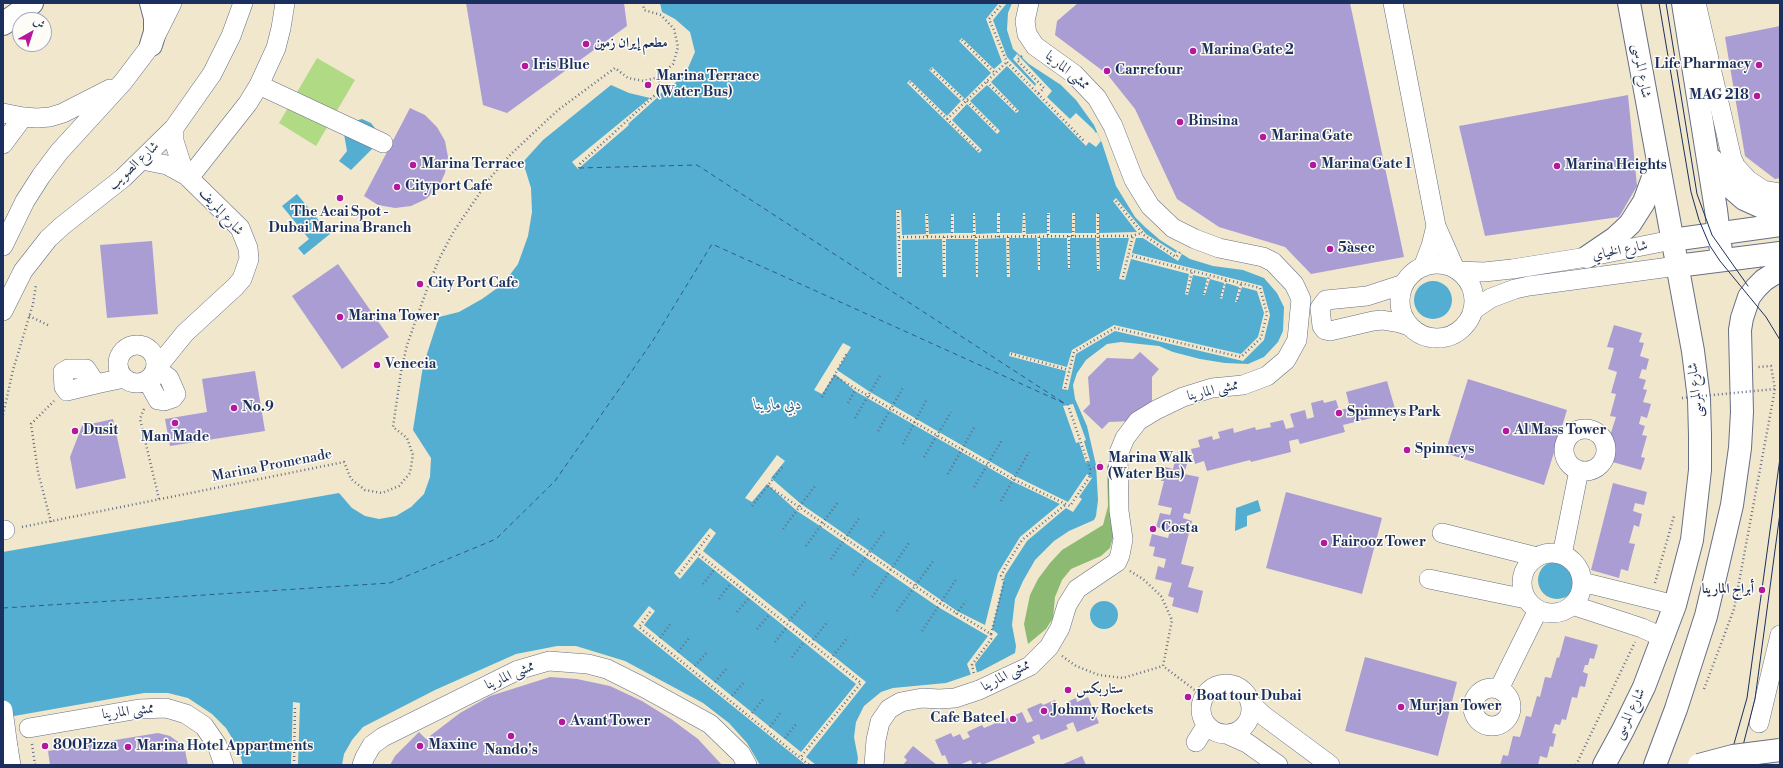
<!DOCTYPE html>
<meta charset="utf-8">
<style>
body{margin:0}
#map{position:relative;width:1783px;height:768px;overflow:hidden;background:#f1e7cd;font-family:"Libre Bodoni",Amiri,serif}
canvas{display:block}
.frame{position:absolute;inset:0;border:4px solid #1b2f5e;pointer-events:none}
.north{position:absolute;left:12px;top:12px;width:40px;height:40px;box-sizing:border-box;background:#fdfcf7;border:1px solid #a3aaba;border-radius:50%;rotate:39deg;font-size:11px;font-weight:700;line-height:16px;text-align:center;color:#1b2f5e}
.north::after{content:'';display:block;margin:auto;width:14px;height:18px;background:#b5179e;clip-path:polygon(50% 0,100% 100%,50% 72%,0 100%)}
</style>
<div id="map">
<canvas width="1783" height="768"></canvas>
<div class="frame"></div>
<div class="north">ش</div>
</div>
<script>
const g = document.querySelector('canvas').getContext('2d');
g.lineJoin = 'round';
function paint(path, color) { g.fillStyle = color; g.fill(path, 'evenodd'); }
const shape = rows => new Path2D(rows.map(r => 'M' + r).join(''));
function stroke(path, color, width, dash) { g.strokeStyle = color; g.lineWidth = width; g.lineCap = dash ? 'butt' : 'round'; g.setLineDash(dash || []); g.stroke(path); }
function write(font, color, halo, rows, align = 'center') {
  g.font = font + ' "Libre Bodoni",Amiri,serif'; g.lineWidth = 3; g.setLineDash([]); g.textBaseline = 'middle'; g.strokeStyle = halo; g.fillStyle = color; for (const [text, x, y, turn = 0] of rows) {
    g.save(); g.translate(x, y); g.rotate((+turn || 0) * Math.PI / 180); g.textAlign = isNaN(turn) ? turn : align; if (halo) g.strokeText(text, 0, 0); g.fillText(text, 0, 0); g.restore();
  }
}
const green = shape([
 [317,58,355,80,316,146,279,123]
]);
const forest = shape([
 [1110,464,1115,531,1110,548,1101,556,1071,569,1062,580,1055,597,1053,618,1046,629,1028,644,1024,624,1030,595,1038,579,1050,563,1062,550,1103,525,1108,506,1107,466]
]);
const water = shape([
 [660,3,1012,3,1008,13,1007,30,1013,49,1029,64,1061,85,1076,100,1094,125,1102,143,1116,186,1135,217,1145,227,1160,240,1190,259,1213,266,1243,270,1264,278,1277,293,1284,307,1283,331,1278,342,1264,357,1248,364,1225,363,1200,359,1173,352,1159,346,1121,342,1107,344,1086,360,1077,373,1073,385,1075,399,1087,426,1096,465,1098,500,1096,516,1094,520,1069,531,1054,541,1035,560,1023,581,1015,599,1012,625,1016,646,1015,653,981,671,946,683,893,688,881,692,864,706,856,722,854,737,858,758,857,765,760,765,747,743,729,723,703,703,625,661,576,646,557,646,516,654,435,690,363,727,352,740,344,754,342,765,243,765,238,748,226,728,212,714,188,698,168,693,144,693,3,718,3,552,339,493,352,508,365,516,379,519,396,516,411,507,424,494,430,477,431,458,413,430,423,366,439,317,459,312,482,299,503,284,518,264,528,236,532,212,531,188,523,162,543,140,611,85,629,93,650,98,658,97,662,92,675,83,688,68,695,52,690,32,675,19,662,12],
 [362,119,371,123,378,132,377,144,351,170,339,161,347,151,344,134,351,122],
 [297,194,330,234,304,255,298,248,309,239,282,206],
 '1414 300a19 19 0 1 1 38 0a19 19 0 1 1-38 0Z',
 [1258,500,1261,511,1247,516,1247,526,1235,531,1236,508],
 '1538 580a19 19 0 1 1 38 0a19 19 0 1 1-38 0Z',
 '1090 615a14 14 0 1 1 28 0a14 14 0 1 1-28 0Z'
]);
const pier = shape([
 [999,3,1007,3,993,20,1007,57,1035,86,1036,84,1013,59,1017,54,1052,91,1047,97,1070,119,1076,113,1093,129,1096,133,1097,132,1101,141,1096,147,1089,142,1086,146,1007,66,991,82,1019,111,1016,113,987,85,970,101,1000,131,997,134,967,104,952,120,982,150,979,153,907,83,910,80,947,116,961,101,929,70,932,67,965,99,991,73,959,41,962,38,994,69,1002,62,986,19],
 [658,97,628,124,629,125,578,169,572,162,650,98],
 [1116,198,1146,234,1176,253,1177,251,1182,254,1178,261,1143,238,1136,238,1132,253,1262,286,1270,315,1264,340,1243,361,1115,331,1076,354,1068,390,1062,389,1066,371,1009,356,1010,352,1067,367,1072,350,1114,325,1241,354,1258,337,1264,313,1257,291,1242,287,1237,302,1235,302,1239,287,1226,283,1222,299,1220,298,1224,283,1210,279,1205,295,1203,295,1207,278,1193,275,1188,295,1185,294,1189,274,1131,259,1125,280,1119,279,1129,238,1099,238,1100,270,1097,271,1096,238,1070,238,1070,269,1068,270,1067,238,1040,238,1040,270,1038,270,1037,238,1009,238,1010,277,1007,277,1006,238,978,239,978,277,976,277,975,239,946,239,946,277,943,277,942,239,902,240,902,277,897,277,896,210,901,210,902,235,926,234,925,214,928,214,929,234,951,233,951,214,954,214,954,233,973,233,973,213,975,213,976,234,997,233,997,213,1000,213,1000,233,1022,233,1023,213,1025,213,1026,234,1047,233,1047,213,1050,213,1050,233,1072,233,1072,213,1075,213,1075,233,1096,233,1096,213,1099,213,1099,233,1137,232,1113,201],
 [843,343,851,347,837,370,870,392,1015,476,1068,502,1087,474,1092,478,1079,497,1082,499,1073,512,1066,508,1027,541,1005,575,992,629,998,634,975,664,977,673,971,675,967,664,988,636,938,607,820,526,797,511,767,484,752,502,745,498,777,455,785,461,771,478,801,504,957,611,985,625,998,573,1020,537,1060,504,1012,481,855,391,835,374,822,394,814,390],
 [1073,404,1086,440,1084,441,1090,461,1086,463,1079,442,1076,443,1063,406],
 [710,528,716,533,703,551,866,682,806,757,816,765,806,765,633,626,649,606,655,611,644,625,801,752,856,684,698,557,680,579,674,573],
 [293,702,300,703,298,765,291,765]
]);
const ferry = shape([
 [579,168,697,165,1064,403],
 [3,608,390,583,496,539,555,481,652,342,712,244,1068,405]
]);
const building = shape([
 [466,3,624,3,627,26,507,113,483,105],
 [1078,3,1350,3,1404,257,1311,274,1285,247,1219,227,1177,199,1135,109,1107,74,1055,35,1057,21],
 [1780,26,1780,178,1775,179,1745,156,1725,37],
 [1628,95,1637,186,1619,217,1485,236,1459,126],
 [410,108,425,115,437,127,445,141,448,157,445,173,438,188,426,199,411,206,395,208,378,205,364,196],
 [152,241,158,314,107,318,100,245],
 [338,264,389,337,342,369,292,296],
 [1614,325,1642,333,1639,342,1644,343,1640,356,1649,359,1646,370,1642,369,1639,378,1646,380,1643,389,1647,390,1643,402,1651,404,1647,418,1641,416,1639,424,1645,426,1642,435,1647,436,1641,457,1645,458,1641,470,1609,461,1615,441,1609,439,1616,417,1610,416,1616,394,1611,393,1617,372,1608,369,1614,348,1607,347],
 [1140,352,1159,369,1152,377,1152,402,1134,421,1109,422,1102,429,1083,411,1090,404,1088,377,1107,358,1133,359],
 [255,371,265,431,170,446,165,419,207,412,202,379],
 [1468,379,1567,410,1544,485,1445,453],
 [1387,381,1396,412,1343,425,1345,432,1300,444,1298,439,1289,441,1291,452,1251,462,1250,460,1207,471,1204,461,1195,464,1191,449,1200,447,1198,440,1212,436,1213,440,1220,438,1218,432,1233,428,1234,433,1255,427,1256,430,1271,427,1270,423,1283,420,1286,429,1294,427,1290,414,1305,410,1307,419,1314,417,1311,403,1323,400,1324,403,1336,400,1339,410,1350,408,1346,392],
 [113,419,126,478,76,489,70,457,82,426],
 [1175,461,1187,464,1184,474,1199,477,1190,514,1184,513,1183,518,1192,521,1181,564,1194,567,1188,587,1203,591,1198,613,1172,606,1174,598,1168,596,1172,583,1155,579,1158,566,1164,568,1166,559,1153,556,1155,547,1149,546,1152,534,1168,538,1170,531,1156,527,1160,513,1170,515,1172,508,1158,505,1164,481,1161,481,1165,467,1173,469],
 [1613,483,1647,492,1644,505,1635,503,1633,511,1642,514,1639,527,1634,525,1629,543,1635,544,1628,571,1621,569,1619,578,1591,570],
 [1286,492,1382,518,1362,594,1266,568],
 [1565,636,1598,645,1594,659,1590,658,1588,665,1585,665,1583,672,1588,674,1585,687,1580,686,1577,698,1572,697,1566,720,1562,719,1560,725,1555,724,1552,733,1556,734,1553,747,1550,746,1547,758,1540,756,1538,765,1500,765,1503,755,1508,756,1513,736,1520,737,1526,716,1531,717,1537,696,1540,697,1545,677,1551,678,1557,657,1559,658],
 [1365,657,1457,682,1438,756,1345,731],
 [550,677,577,679,610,686,642,701,671,719,698,739,722,765,390,765,395,756,419,732,426,739,460,713,490,696],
 [1088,697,1099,723,1077,732,1073,722,1066,725,1068,729,1041,740,1039,734,1032,737,1035,743,982,765,980,762,973,765,971,760,959,765,949,765,945,755,942,756,935,740,951,733,953,737,960,734,963,740,970,737,967,732,982,725,984,728,1022,712,1027,723,1033,721,1027,709,1041,703,1043,705,1055,700,1061,713,1068,710,1065,703,1076,698,1077,702],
 [158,733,170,736,181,744,185,750,188,765,50,765,48,751],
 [913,746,937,765,903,765,907,760,904,757],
 [1082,756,1086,765,1061,765]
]);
const path = shape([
 [1003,3,989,19,1007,62,1085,142],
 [962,40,995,73],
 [1022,56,1017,60,1044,88,1038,94],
 [931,69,966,102],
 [910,82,979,151],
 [987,82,1017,111],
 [967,101,998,132],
 [947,119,1007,62],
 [579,168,580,164,656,94,660,86,659,77],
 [1116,201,1144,235,1176,257,1181,251],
 [898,212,900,275],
 [1098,213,1098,270],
 [1048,214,1048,237],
 [927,215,927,237],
 [974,215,974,237],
 [1024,236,1024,214],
 [1069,236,1069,269],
 [1073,236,1074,214],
 [899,237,1131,236,1142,233],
 [944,237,944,276],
 [952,237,952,215],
 [976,237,977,276],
 [998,237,999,214],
 [1008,237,1008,276],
 [1039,237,1039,269],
 [1123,277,1133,235],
 [1187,293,1192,271],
 [1204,294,1209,276],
 [1221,297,1226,280],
 [1237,301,1241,284],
 [29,316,50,326],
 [1011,354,1069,370],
 [834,376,1013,479,1070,506,1090,476,1090,469,1068,405],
 [1065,388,1074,352,1115,328,1241,357,1261,338,1267,314,1260,288,1129,255],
 [822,397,847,353],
 [848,403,856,389],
 [144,409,140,419,159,499],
 [3,415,13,370,33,304,36,285],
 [855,418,881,374],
 [878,431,904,386],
 [903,444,927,399],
 [924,457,951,412],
 [1090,469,1096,467,1101,462],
 [948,474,975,426],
 [768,486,940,603,991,634,991,639,972,665,974,674],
 [974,487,1002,440],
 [1001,501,1029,452],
 [752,506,783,466],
 [51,522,38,472,31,424,54,401],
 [22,527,344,462,351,479,365,490,382,493,399,486,410,473,413,455,407,438,393,427,401,372,407,345,427,289,439,259,454,231,490,178,511,154,558,110,615,68,628,78,644,81,659,77,673,64,678,47,674,29,661,15,644,10,643,3],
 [783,529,815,486],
 [806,546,838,502],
 [696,552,861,683,800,758],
 [831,559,860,517],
 [1130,571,1143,579,1161,596,1172,620,1163,666,1204,697],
 [679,574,711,533],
 [853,575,884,532],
 [1655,583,1674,516],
 [703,584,714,570],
 [872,597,909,543],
 [719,599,731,583],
 [897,611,934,560],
 [650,612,639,627,809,765],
 [737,612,749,598],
 [956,614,966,601],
 [789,621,805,602],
 [757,629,770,614],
 [922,631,957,578],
 [991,634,1004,582,1001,576,1007,564,1022,540,1065,505],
 [660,638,671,623],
 [813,640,828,621],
 [775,642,786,628],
 [678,652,689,638],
 [833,656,848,637],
 [1062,656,1076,666,1099,675,1123,678,1163,666],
 [792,657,804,642],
 [695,666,707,652],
 [715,682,727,668],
 [1704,689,1734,609,1775,389,1771,366,1758,367],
 [732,696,744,682],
 [752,713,764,698],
 [770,727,781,712],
 [785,738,796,724],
 [32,744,35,765],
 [294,765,295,705],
 [1576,765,1635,642]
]);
const minor = shape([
 [1393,3,1436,226,1455,269],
 [1696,3,1732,159,1736,167,1748,180,1763,190,1780,193],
 [259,85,383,143],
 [3,113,23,117,37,118,50,117,63,113,110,89],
 [3,144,23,117],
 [142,160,167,165,189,177],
 [189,178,248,103,259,85,276,48,281,28,285,3],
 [3,246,25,201,41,176,59,152,123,82,151,45,172,3],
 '1400 301a37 37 0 1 1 74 0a37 37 0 1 1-74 0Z',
 [1423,267,1431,246,1436,226],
 [1459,271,1484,272,1512,269,1587,257,1672,240],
 [1404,284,1367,296,1326,300,1320,308,1322,326,1325,330,1330,331,1373,321,1382,320,1400,323,1409,326],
 [1473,310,1491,298,1515,289,1529,286,1677,266],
 [3,311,23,271,48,239,62,226,123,178,174,128,212,74,231,36,243,3],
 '118 364a19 19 0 1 1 38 0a19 19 0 1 1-38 0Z',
 [155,370,185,333,235,287,242,279,249,259,248,248,240,228,189,178,182,166,174,141,174,128],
 [147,380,158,400,164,401,173,398,176,394,169,378,165,375,154,372],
 [96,384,67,391,64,387,63,372,68,369,86,369,96,384,124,378],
 '1564 450a21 21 0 1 1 42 0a21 21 0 1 1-42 0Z',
 [3,530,5,530],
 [1442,533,1537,557],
 '1522 583a30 30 0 1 1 60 0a30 30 0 1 1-60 0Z',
 [1562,555,1579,470],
 [1429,579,1526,599],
 [1582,582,1675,605],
 [1572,605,1642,628,1664,638],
 '1201 709a25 25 0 1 1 50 0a25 25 0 1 1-50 0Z',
 '1473 707a19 19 0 1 1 38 0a19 19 0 1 1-38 0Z',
 [1499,689,1538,610],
 [1250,703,1264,716,1330,765],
 [1759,723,1780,635],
 [29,728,139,709,166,708,186,714,204,726,217,745,224,765],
 [1229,735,1247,743,1278,765],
 [1196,742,1206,726],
 [8,747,11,765],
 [362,765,365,757,372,745,383,737,518,670,549,661,588,664,607,669,641,686,710,724,741,754,747,765],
 [874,765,876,740,880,722,889,709,901,702,922,698,939,699,955,698,979,690,1030,666,1049,647,1060,628,1067,605,1077,589,1117,562,1120,555,1123,539,1119,511,1118,455,1125,438,1138,421,1156,410,1183,397,1212,388,1243,385,1267,376,1286,360,1297,340,1301,299,1294,284,1273,262,1263,257,1219,248,1195,239,1173,228,1150,206,1134,180,1113,126,1097,98,1074,74,1035,46,1027,34,1025,21,1029,3]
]);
const major = shape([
 [151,3,155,18,155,32,151,45],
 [1683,3,1716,210,1722,260],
 [3,24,32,3],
 [1712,160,1728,185,1744,199,1764,208,1780,210],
 [1672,240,1780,225],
 [1587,257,1615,238,1630,224,1644,202,1658,164],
 [1677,266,1780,253],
 [1604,765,1623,730,1644,687,1675,605,1692,540,1700,470,1700,435,1699,399,1693,351,1629,3],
 [1655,765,1676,709,1706,616,1732,505,1740,448,1742,412,1740,330,1742,318,1749,297,1756,288,1764,280,1780,270]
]);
const tram = shape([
 [1659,3,1691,192,1699,220,1710,246,1720,261,1766,317,1780,340],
 [1666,3,1697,194,1712,235,1748,286],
 [1728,765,1747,698,1780,458],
 [1738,765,1755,699,1780,513]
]);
const pathBridge = shape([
 [1682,398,1775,389]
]);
const minorBridge = shape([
 [3,710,8,747]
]);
const highwayBridge = shape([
 [1699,765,1733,756,1780,750]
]);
const markers = [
 [586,44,4,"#b5179e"],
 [1193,51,4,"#b5179e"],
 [1759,65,4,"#b5179e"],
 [525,66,4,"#b5179e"],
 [1107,71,4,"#b5179e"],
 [648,85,4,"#b5179e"],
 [1757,96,4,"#b5179e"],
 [1180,122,4,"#b5179e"],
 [1263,137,4,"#b5179e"],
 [413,165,4,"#b5179e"],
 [1313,165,4,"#b5179e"],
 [1557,166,4,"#b5179e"],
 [397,187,4,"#b5179e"],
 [340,198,4,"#b5179e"],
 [1330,249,4,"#b5179e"],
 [420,284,4,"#b5179e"],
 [340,317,4,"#b5179e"],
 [377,365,4,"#b5179e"],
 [234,408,4,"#b5179e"],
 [1339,413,4,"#b5179e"],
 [175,423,4,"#b5179e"],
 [75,431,4,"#b5179e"],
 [1506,431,4,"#b5179e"],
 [1407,450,4,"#b5179e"],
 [1100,467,4,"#b5179e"],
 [1153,529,4,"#b5179e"],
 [1324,543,4,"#b5179e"],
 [1762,590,4,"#b5179e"],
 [1068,690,4,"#b5179e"],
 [1188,697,4,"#b5179e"],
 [1401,707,4,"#b5179e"],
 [1044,711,4,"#b5179e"],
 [1013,719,4,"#b5179e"],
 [562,722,4,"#b5179e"],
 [511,736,4,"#b5179e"],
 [45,746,4,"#b5179e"],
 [420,746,4,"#b5179e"],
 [128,747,4,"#b5179e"]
];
const poiNames = [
 ["مطعم إيران زمين",594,44],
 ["Marina Gate 2",1201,51],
 ["Life Pharmacy",1751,65,"right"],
 ["Iris Blue",533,66],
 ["Carrefour",1115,71],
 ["Marina Terrace",656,77],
 ["(Water Bus)",656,93],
 ["MAG 218",1749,96,"right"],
 ["Binsina",1188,122],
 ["Marina Gate",1271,137],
 ["Marina Terrace",421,165],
 ["Marina Gate 1",1321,165],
 ["Marina Heights",1565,166],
 ["Cityport Cafe",405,187],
 ["The Acai Spot -",340,213,"center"],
 ["Dubai Marina Branch",340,229,"center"],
 ["5àsec",1338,249],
 ["City Port Cafe",428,284],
 ["Marina Tower",348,317],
 ["Venecia",385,365],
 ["No.9",242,408],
 ["Spinneys Park",1347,413],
 ["Dusit",83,431],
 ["Al Mass Tower",1514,431],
 ["Man Made",175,438,"center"],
 ["Spinneys",1415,450],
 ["Marina Walk",1108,459],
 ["(Water Bus)",1108,475],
 ["Costa",1161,529],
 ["Fairooz Tower",1332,543],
 ["أبراج المارينا",1754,590,"right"],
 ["ستاربكس",1076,690],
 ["Boat tour Dubai",1196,697],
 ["Murjan Tower",1409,707],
 ["Johnny Rockets",1052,711],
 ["Cafe Bateel",1005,719,"right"],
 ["Avant Tower",570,722],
 ["800Pizza",53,746],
 ["Maxine",428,746],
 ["Marina Hotel Appartments",136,747],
 ["Nando's",511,751,"center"]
];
const streetNames = [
 ["ممشى المارينا",1067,71,39],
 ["شارع المرسى",1641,71,80],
 ["شارع الصويب",134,166,-43],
 ["شارع إلمريف",221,212,48],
 ["شارع الخياي",1620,251,-11],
 ["شارع المرسى",1696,390,-96],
 ["ممشى المارينا",1213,391,-13],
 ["Marina Promenade",272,466,-11],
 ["ممشى المارينا",510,676,-23],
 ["ممشى المارينا",1006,676,-27],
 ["ممشى المارينا",128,712,-7],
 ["شارع المرسى",1630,714,-64]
];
const waterNames = [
 ["دبي مارينا",778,405]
];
paint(green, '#b1da85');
paint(forest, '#8cba72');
paint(water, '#54aed1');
paint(pier, '#f1e7cd');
stroke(ferry, '#2f5b86', 1, [5, 4]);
paint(building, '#aa9dd4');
stroke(minor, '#666f85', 20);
stroke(major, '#666f85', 24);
stroke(path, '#666f85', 2.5, [1, 3]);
stroke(minor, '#fff', 19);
stroke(major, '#fff', 22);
stroke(tram, '#1b2f5e', 1);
stroke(minorBridge, '#666f85', 20, []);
stroke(highwayBridge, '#666f85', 24, []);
stroke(pathBridge, '#666f85', 2.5, [1, 3]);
stroke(minorBridge, '#fff', 19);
stroke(highwayBridge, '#fff', 22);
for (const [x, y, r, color] of markers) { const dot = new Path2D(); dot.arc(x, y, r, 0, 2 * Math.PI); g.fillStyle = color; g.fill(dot); stroke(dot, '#fdfcf7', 1.5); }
write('bold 14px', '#1b2f5e', '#fdfcf7', poiNames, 'left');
write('14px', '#1b2f5e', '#fdfcf7', streetNames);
write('italic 15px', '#2f5b86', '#fdfcf7', waterNames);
</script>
